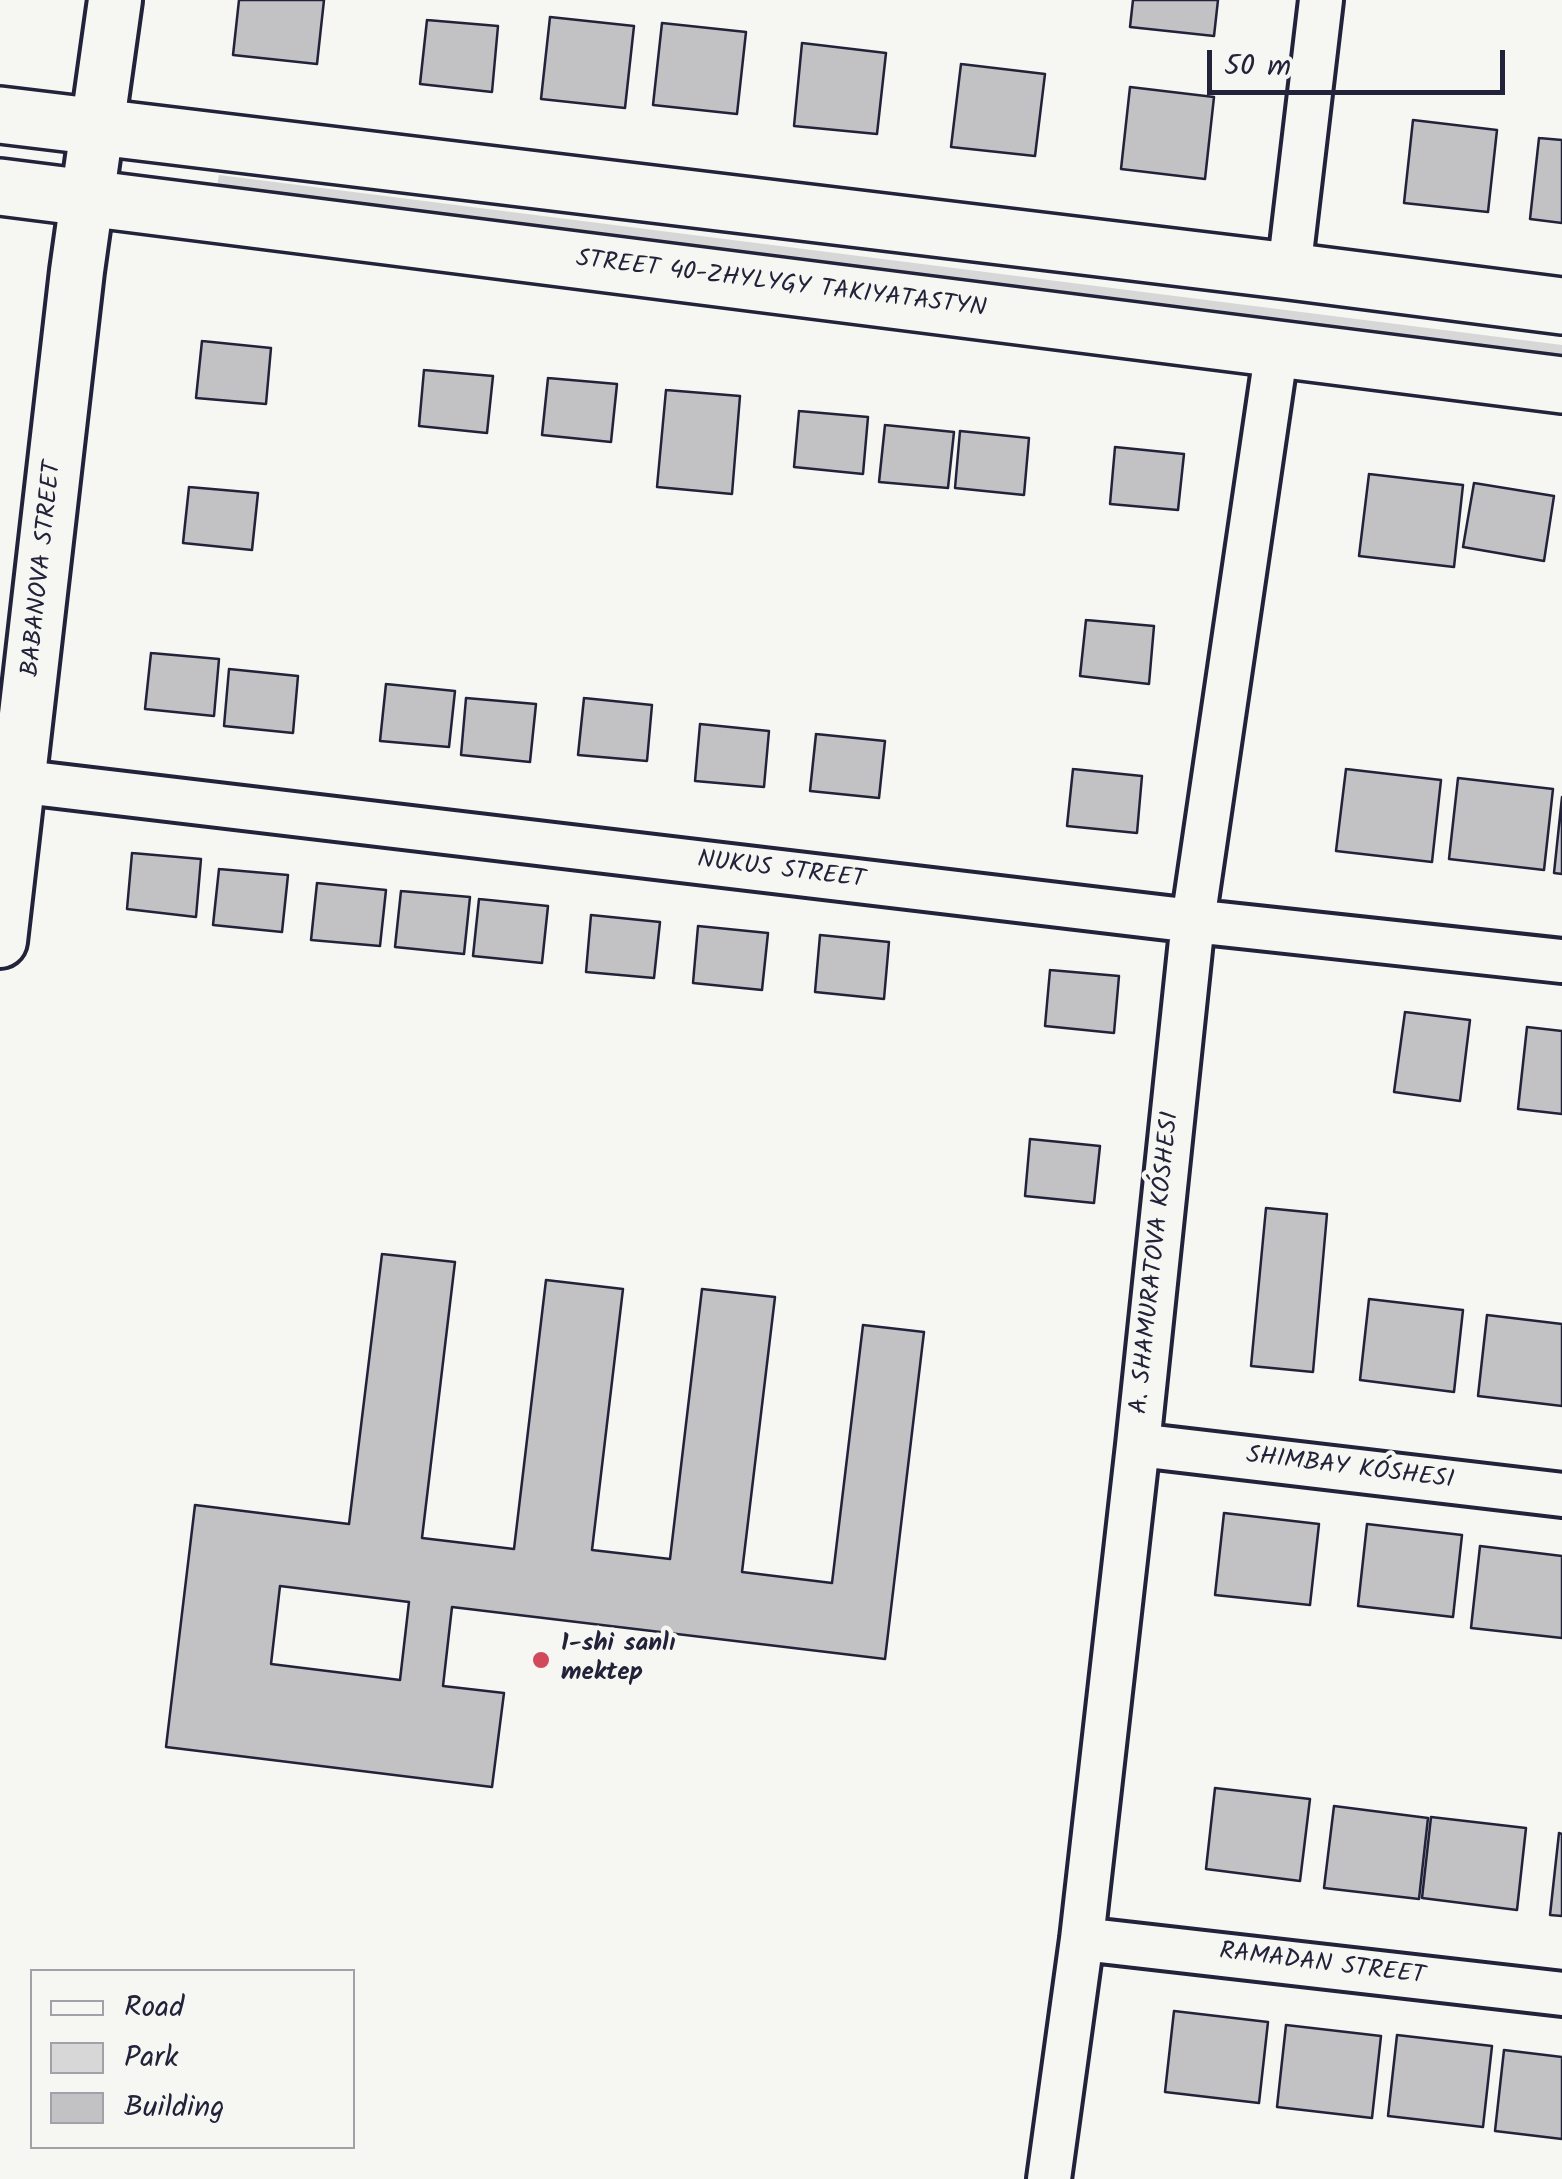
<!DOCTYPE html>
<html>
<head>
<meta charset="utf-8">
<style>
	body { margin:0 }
	#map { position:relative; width:1562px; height:2179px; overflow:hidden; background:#f6f6f2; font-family:Kalam,sans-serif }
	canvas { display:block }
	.legend { position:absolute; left:30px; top:1969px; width:325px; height:180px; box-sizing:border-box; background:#f6f6f2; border:2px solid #a1a1a9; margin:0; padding:12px 18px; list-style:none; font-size:30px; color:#22223b }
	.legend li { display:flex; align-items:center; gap:20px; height:50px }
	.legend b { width:50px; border:2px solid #a1a1a9 }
	.scale { position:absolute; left:1207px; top:50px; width:298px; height:45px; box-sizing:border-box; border:5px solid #22223b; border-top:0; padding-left:12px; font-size:30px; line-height:35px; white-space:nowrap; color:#22223b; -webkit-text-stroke:8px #f6f6f2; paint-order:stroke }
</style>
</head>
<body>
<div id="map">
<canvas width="1562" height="2179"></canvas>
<ul class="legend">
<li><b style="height:12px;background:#f6f6f2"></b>Road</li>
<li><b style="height:28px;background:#d7d7d7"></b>Park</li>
<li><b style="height:28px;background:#c2c2c4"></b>Building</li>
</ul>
<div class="scale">50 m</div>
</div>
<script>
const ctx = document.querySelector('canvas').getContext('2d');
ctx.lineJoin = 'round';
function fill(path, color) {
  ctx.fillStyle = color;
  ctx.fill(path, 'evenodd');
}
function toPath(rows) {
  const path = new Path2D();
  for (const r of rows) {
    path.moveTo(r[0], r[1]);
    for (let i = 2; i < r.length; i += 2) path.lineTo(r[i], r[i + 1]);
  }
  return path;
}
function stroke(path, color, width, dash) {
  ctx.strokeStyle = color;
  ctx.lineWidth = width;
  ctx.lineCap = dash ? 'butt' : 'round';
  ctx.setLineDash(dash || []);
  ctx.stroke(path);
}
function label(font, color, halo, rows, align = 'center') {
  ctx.font = font + ' Kalam,sans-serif';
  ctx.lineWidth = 9;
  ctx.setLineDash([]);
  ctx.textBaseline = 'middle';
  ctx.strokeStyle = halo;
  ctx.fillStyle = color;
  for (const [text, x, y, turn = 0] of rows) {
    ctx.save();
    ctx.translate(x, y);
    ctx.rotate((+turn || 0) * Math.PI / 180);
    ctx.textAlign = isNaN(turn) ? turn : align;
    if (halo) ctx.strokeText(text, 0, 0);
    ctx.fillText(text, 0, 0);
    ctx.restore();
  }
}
fill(toPath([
	[219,175,1562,345,1562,361,216,191]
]), '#d7d7d7');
const building = toPath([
	[239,0,324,0,317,64,233,55,239,0],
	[1133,0,1218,0,1214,36,1130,27,1133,0],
	[550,17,634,26,625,108,541,99,550,17],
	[427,20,498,26,492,92,420,84,427,20],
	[662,23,746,32,737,114,653,105,662,23],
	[802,43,886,53,877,134,794,126,802,43],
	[961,64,1045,74,1035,156,951,147,961,64],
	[1130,87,1214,97,1205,179,1121,169,1130,87],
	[1413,120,1497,130,1488,212,1404,203,1413,120],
	[1539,138,1562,140,1562,223,1530,219,1539,138],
	[202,341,271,348,266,404,196,398,202,341],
	[424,370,493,376,487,433,419,426,424,370],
	[548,378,617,384,611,442,542,435,548,378],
	[666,390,740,396,732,494,657,487,666,390],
	[799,411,868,417,863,474,794,467,799,411],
	[885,425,954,432,948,488,879,482,885,425],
	[960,431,1029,438,1024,495,955,488,960,431],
	[1115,447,1184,454,1178,510,1110,504,1115,447],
	[1369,474,1463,485,1454,567,1359,556,1369,474],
	[1474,483,1554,496,1544,561,1463,547,1474,483],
	[189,487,258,493,252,550,183,543,189,487],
	[1086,620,1154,626,1149,684,1080,676,1086,620],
	[151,653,219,659,214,716,145,709,151,653],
	[229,669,298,676,293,733,224,726,229,669],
	[386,684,455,691,449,747,380,741,386,684],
	[466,698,536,704,530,762,461,755,466,698],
	[584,698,652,705,647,761,578,755,584,698],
	[700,724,769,731,764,787,695,781,700,724],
	[816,734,885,741,879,798,810,791,816,734],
	[1073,769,1142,776,1137,833,1067,826,1073,769],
	[1346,769,1441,780,1432,862,1336,851,1346,769],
	[1458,778,1553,789,1544,870,1449,859,1458,778],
	[1562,797,1562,874,1554,873,1562,797],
	[132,853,201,859,196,917,127,909,132,853],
	[219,869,288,875,282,932,213,925,219,869],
	[317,883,386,890,380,946,311,940,317,883],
	[401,891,470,897,464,954,395,947,401,891],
	[479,899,548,906,542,963,473,956,479,899],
	[591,915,660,922,654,978,586,972,591,915],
	[698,926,768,933,762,990,693,983,698,926],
	[820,935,889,942,884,999,815,992,820,935],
	[1050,970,1119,976,1114,1033,1045,1026,1050,970],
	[1405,1012,1470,1020,1460,1101,1394,1092,1405,1012],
	[1527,1027,1562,1031,1562,1114,1518,1109,1527,1027],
	[1030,1139,1100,1146,1094,1203,1025,1196,1030,1139],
	[1266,1208,1327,1214,1313,1372,1251,1366,1266,1208],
	[382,1254,455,1262,422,1538,514,1549,546,1280,623,1289,592,1550,670,1559,702,1289,775,1297,742,1572,832,1583,863,1325,924,1332,885,1659,452,1607,443,1686,504,1693,492,1787,166,1747,195,1505,349,1524,382,1254],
	[280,1586,409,1602,400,1680,271,1664,280,1586],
	[1369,1299,1463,1310,1454,1392,1360,1380,1369,1299],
	[1487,1315,1562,1324,1562,1406,1478,1396,1487,1315],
	[1224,1513,1319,1524,1310,1605,1215,1595,1224,1513],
	[1367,1524,1462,1535,1453,1617,1358,1606,1367,1524],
	[1480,1546,1562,1556,1562,1638,1471,1628,1480,1546],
	[1215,1788,1310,1799,1300,1881,1206,1869,1215,1788],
	[1334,1806,1428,1818,1419,1899,1324,1888,1334,1806],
	[1431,1817,1526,1828,1517,1910,1422,1898,1431,1817],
	[1559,1833,1562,1834,1562,1916,1550,1915,1559,1833],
	[1174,2011,1268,2022,1259,2103,1165,2092,1174,2011],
	[1286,2025,1381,2036,1372,2118,1277,2107,1286,2025],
	[1397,2035,1492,2046,1483,2127,1388,2116,1397,2035],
	[1504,2050,1562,2057,1562,2139,1495,2131,1504,2050]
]);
fill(building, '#c2c2c4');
stroke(building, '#22223b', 2.5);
const minor = toPath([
	[1289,271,1321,0],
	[0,779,1193,921,1562,961],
	[1138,1445,1562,1495],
	[1082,1939,1562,1994],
	[1049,2179,1082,1939,1138,1445,1193,921,1277,348]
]);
const tertiary = toPath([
	[0,941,77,271,115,0]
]);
const primary = toPath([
	[0,115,1289,271,1562,306],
	[0,187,1562,385]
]);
stroke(minor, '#22223b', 50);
stroke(tertiary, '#22223b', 60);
stroke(primary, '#22223b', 62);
stroke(minor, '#f6f6f2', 42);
stroke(tertiary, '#f6f6f2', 52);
stroke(primary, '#f6f6f2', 55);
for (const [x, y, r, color] of [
	[541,1660,10,"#d1495b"]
]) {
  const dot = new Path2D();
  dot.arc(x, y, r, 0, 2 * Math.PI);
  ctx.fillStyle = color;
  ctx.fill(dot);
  stroke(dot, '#f6f6f2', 4);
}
label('25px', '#22223b', '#f6f6f2', [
	["STREET 40-ZHYLYGY TAKIYATASTYN",781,286,7],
	["BABANOVA STREET",44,569,-84],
	["NUKUS STREET",781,872,7],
	["A. SHAMURATOVA KÓSHESI",1157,1263,-84],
	["SHIMBAY KÓSHESI",1350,1470,7],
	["RAMADAN STREET",1322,1966,7]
]);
label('bold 25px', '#22223b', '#f6f6f2', [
	["1-shi sanlı",561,1646],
	["mektep",561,1675]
], 'left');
</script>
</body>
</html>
